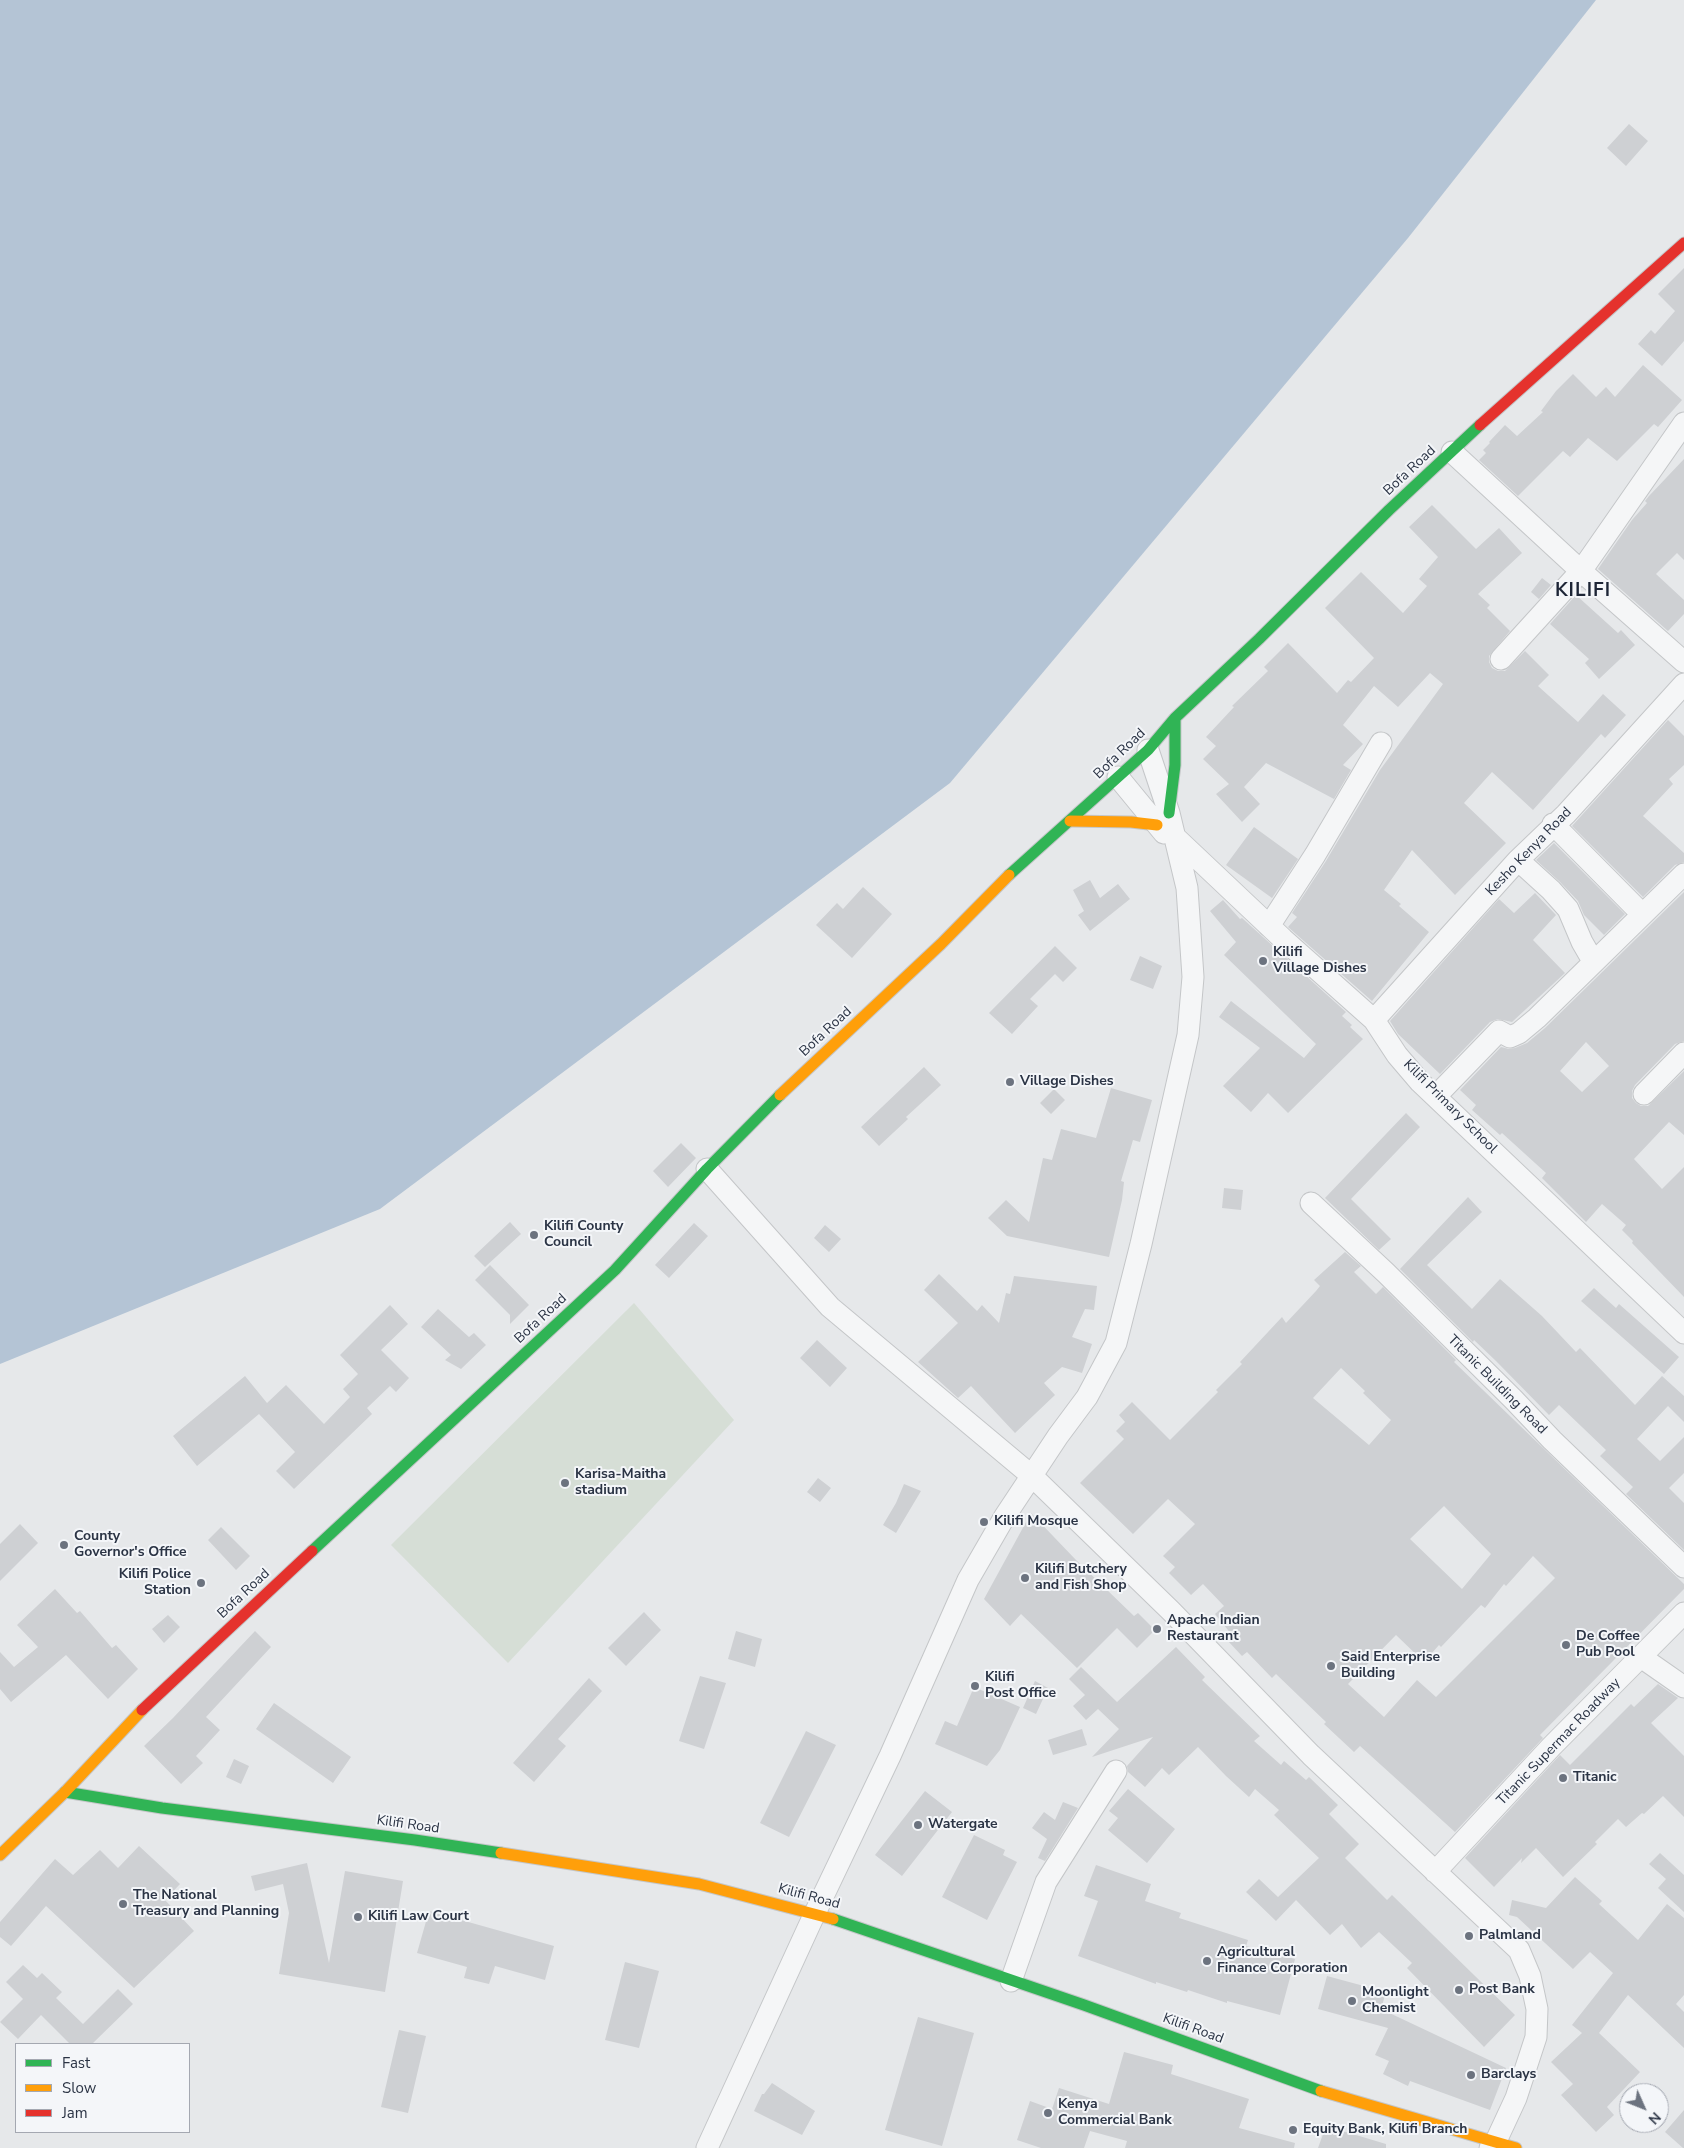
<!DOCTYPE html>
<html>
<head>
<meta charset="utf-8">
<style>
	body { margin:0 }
	#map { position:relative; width:1684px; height:2148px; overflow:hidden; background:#e6e8ea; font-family:"Nunito Sans",sans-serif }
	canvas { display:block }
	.legend { position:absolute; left:15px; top:2043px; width:175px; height:90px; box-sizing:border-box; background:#f4f6f9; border:1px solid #a4a8b1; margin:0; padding:6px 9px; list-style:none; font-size:15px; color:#2b3445 }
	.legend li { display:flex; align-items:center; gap:10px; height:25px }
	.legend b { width:25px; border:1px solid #a4a8b1 }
	.north { position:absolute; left:1619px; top:2083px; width:50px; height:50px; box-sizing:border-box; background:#f4f6f9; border:1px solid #a4a8b1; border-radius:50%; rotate:134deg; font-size:14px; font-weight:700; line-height:20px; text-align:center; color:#2b3445 }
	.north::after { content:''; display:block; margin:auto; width:18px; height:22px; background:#6c737f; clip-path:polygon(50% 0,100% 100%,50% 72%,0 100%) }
</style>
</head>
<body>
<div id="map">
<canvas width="1684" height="2148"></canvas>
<ul class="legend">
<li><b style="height:6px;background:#30b455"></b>Fast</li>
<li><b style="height:6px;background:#ff9f0a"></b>Slow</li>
<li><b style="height:6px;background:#e5322d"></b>Jam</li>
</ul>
<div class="north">N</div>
</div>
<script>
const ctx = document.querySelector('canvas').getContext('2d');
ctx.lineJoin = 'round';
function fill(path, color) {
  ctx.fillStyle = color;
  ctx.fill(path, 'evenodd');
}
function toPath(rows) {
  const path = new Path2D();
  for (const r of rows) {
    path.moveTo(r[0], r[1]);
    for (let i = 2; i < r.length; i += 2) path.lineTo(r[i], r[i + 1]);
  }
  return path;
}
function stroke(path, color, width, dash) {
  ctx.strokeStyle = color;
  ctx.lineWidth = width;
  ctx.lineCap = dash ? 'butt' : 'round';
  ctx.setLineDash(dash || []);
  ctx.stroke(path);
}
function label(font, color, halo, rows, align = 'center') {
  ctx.font = font + ' "Nunito Sans",sans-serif';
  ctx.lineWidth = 4;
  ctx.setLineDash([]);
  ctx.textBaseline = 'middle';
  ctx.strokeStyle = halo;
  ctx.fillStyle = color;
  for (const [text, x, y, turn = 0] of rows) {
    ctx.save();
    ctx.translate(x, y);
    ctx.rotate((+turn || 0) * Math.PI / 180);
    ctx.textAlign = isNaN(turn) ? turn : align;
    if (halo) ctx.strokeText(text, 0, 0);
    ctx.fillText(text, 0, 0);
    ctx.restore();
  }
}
fill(toPath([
	[634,1303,734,1420,508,1663,391,1545]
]), '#d6ded6');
fill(toPath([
	[0,0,1596,0,1408,238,950,783,380,1209,0,1364]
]), '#b4c4d5');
fill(toPath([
	[1629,124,1648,141,1626,166,1607,148],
	[1684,268,1684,341,1662,366,1638,344,1651,330,1655,334,1675,311,1658,294],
	[1643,365,1682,400,1658,427,1654,424,1617,461,1588,438,1570,457,1563,451,1518,496,1479,460,1486,453,1483,450,1490,443,1489,442,1505,425,1517,436,1543,412,1541,411,1556,391,1573,374,1596,397,1606,387,1615,397],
	[1684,459,1684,560,1677,553,1656,574,1684,600,1684,614,1668,631,1598,569,1632,520,1647,503,1645,501,1649,496],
	[1432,505,1476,549,1499,528,1522,553,1478,594,1490,605,1487,608,1510,631,1489,656,1489,662,1492,668,1498,671,1505,671,1525,651,1549,675,1538,686,1578,722,1603,694,1626,715,1605,738,1601,734,1533,810,1492,772,1464,803,1506,843,1455,895,1412,850,1384,890,1401,904,1399,906,1429,932,1372,1001,1288,927,1297,917,1292,913,1326,861,1380,770,1443,684,1430,673,1398,707,1374,686,1343,725,1363,744,1343,765,1351,770,1334,799,1266,763,1244,787,1260,804,1242,822,1216,794,1229,784,1203,759,1216,746,1206,737,1234,707,1232,706,1268,671,1264,667,1288,643,1337,693,1348,680,1351,682,1374,658,1325,608,1361,572,1403,613,1427,586,1419,579,1438,557,1409,527],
	[1542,578,1551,585,1539,599,1531,592],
	[1576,595,1618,633,1621,630,1635,645,1599,679,1585,663,1589,659,1550,624],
	[1668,720,1684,736,1684,765,1669,779,1673,784,1643,816,1684,853,1684,862,1675,865,1643,897,1572,826],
	[1254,827,1298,859,1272,898,1226,865],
	[1554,843,1625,914,1604,935,1584,915,1578,901,1560,882,1536,860],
	[1090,880,1100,898,1118,884,1130,899,1090,931,1078,915,1084,911,1073,890],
	[863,887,892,914,852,958,816,925,837,903,843,909],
	[1684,892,1684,1041,1675,1044,1635,1085,1632,1091,1632,1098,1636,1103,1641,1106,1648,1106,1684,1071,1684,1135,1669,1122,1634,1159,1662,1189,1684,1167,1684,1297,1632,1243,1633,1241,1622,1230,1626,1225,1602,1204,1586,1222,1542,1178,1546,1173,1502,1133,1500,1135,1472,1110,1476,1105,1460,1090,1501,1047,1509,1049,1515,1048,1527,1043,1545,1028],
	[1586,1042,1609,1066,1582,1092,1560,1071],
	[1535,893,1556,915,1533,940,1565,973,1512,1022,1498,1019,1490,1022,1440,1074,1398,1034,1390,1021,1499,899,1514,913],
	[1223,900,1240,919,1242,918,1346,1012,1342,1016,1352,1025,1350,1027,1363,1039,1288,1113,1268,1093,1251,1112,1223,1086,1260,1048,1219,1017,1231,1001,1304,1058,1316,1044,1224,955,1236,942,1210,911],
	[1055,946,1077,968,1063,982,1055,974,1030,999,1038,1006,1012,1034,989,1013],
	[1140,956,1162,966,1153,989,1130,980],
	[924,1067,941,1085,906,1117,908,1119,879,1146,861,1127],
	[1111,1088,1152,1100,1140,1142,1133,1140,1121,1181,1124,1182,1122,1200,1109,1257,1007,1236,988,1218,1006,1200,1029,1222,1043,1158,1052,1160,1061,1129,1096,1138],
	[1054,1089,1065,1100,1051,1114,1040,1103],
	[1406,1113,1420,1127,1351,1199,1391,1239,1379,1250,1325,1198],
	[681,1143,696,1158,668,1187,653,1171],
	[1224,1188,1243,1190,1241,1210,1222,1208],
	[1468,1197,1482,1212,1427,1265,1472,1309,1500,1279,1542,1316,1576,1352,1580,1348,1635,1405,1662,1376,1684,1396,1684,1422,1668,1406,1637,1439,1660,1461,1684,1437,1684,1473,1669,1488,1684,1503,1684,1550,1626,1494,1633,1487,1600,1456,1606,1450,1559,1405,1549,1415,1496,1361,1474,1340,1473,1342,1400,1269],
	[510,1222,521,1234,485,1267,474,1256],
	[694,1223,708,1236,669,1278,655,1265],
	[825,1225,841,1239,829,1252,814,1238],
	[1345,1252,1361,1266,1354,1272,1376,1294,1383,1287,1456,1360,1454,1362,1684,1584,1684,1589,1540,1735,1543,1738,1455,1832,1360,1746,1354,1752,1324,1724,1326,1722,1276,1674,1272,1678,1247,1652,1242,1656,1227,1640,1232,1635,1215,1614,1224,1606,1203,1584,1191,1595,1169,1573,1175,1567,1163,1556,1195,1524,1168,1499,1133,1534,1080,1483,1124,1439,1116,1431,1125,1422,1119,1415,1132,1402,1170,1440,1218,1392,1216,1390,1242,1364,1240,1362,1282,1317,1286,1323,1316,1291,1320,1286,1314,1280],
	[1341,1368,1365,1391,1363,1393,1391,1420,1369,1445,1313,1398],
	[1444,1506,1491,1554,1462,1589,1410,1539],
	[1533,1556,1555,1578,1436,1697,1417,1680,1384,1717,1348,1684,1396,1635,1424,1662,1439,1645,1441,1647,1481,1605,1485,1608,1504,1584,1506,1586],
	[490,1265,529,1305,510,1324,510,1315,475,1280],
	[939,1274,977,1311,982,1305,999,1323,1006,1293,1010,1294,1014,1276,1097,1286,1094,1310,1085,1309,1072,1337,1092,1344,1082,1373,1062,1367,1044,1383,1055,1395,1015,1433,971,1386,958,1398,918,1362,958,1323,924,1290],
	[1594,1288,1616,1308,1619,1304,1679,1357,1664,1374,1581,1301],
	[390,1305,408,1324,381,1350,409,1378,396,1392,390,1386,367,1408,372,1414,294,1489,276,1471,295,1452,259,1414,197,1466,173,1436,245,1376,267,1403,286,1385,324,1424,350,1397,343,1389,358,1374,340,1355],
	[438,1309,469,1337,474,1333,486,1345,461,1369,445,1360,451,1355,421,1327],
	[817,1340,847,1368,830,1387,800,1358],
	[818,1478,831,1488,820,1502,807,1492],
	[904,1484,921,1491,896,1533,883,1525,896,1503],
	[1031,1513,1076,1560,1134,1616,1138,1613,1155,1630,1137,1648,1117,1628,1077,1668,1021,1614,1010,1626,984,1599],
	[20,1524,38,1543,0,1581,0,1544],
	[221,1527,250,1556,236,1570,208,1540],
	[55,1589,77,1613,80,1611,112,1648,116,1645,138,1669,108,1699,66,1655,11,1702,0,1689,0,1652,14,1667,38,1647,17,1625],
	[644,1612,661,1630,626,1666,608,1648],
	[168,1615,180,1627,164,1643,152,1629],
	[255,1631,271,1647,206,1717,220,1730,196,1756,203,1763,181,1784,144,1746,173,1718],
	[736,1631,762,1639,755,1667,728,1659],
	[1176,1647,1205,1677,1202,1680,1260,1736,1254,1741,1281,1765,1284,1761,1306,1780,1309,1777,1338,1805,1329,1814,1359,1844,1345,1858,1387,1900,1392,1895,1515,2015,1484,2047,1407,1968,1412,1963,1379,1932,1361,1948,1342,1924,1330,1935,1296,1900,1276,1921,1246,1892,1259,1879,1278,1897,1319,1858,1274,1815,1279,1810,1255,1789,1249,1797,1226,1776,1198,1747,1169,1775,1162,1768,1145,1787,1128,1772,1127,1766,1153,1737,1092,1757,1119,1729,1098,1709,1086,1720,1073,1706,1085,1695,1069,1679,1081,1667,1117,1702],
	[700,1676,726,1683,704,1749,679,1741],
	[589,1678,602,1691,558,1739,566,1746,534,1782,513,1763],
	[1035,1681,1048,1688,1036,1714,1023,1708],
	[1658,1684,1678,1698,1651,1723,1684,1756,1684,1817,1663,1796,1644,1814,1642,1813,1626,1827,1618,1819,1595,1842,1597,1844,1563,1877,1536,1848,1521,1863,1522,1858,1494,1887,1465,1858,1560,1755,1570,1765,1631,1704,1634,1707],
	[974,1687,1020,1707,1000,1750,987,1766,935,1744,945,1721,957,1726],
	[274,1703,351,1757,333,1783,256,1729],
	[1082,1729,1087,1745,1053,1755,1048,1740],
	[806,1731,836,1745,789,1837,760,1823],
	[234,1759,249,1766,241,1784,226,1777],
	[1128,1789,1175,1829,1147,1863,1108,1830,1118,1818,1109,1811],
	[925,1791,952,1812,902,1876,875,1855],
	[1063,1802,1078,1808,1045,1861,1038,1858,1047,1839,1032,1828,1044,1812,1055,1820],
	[974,1835,1005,1850,1003,1855,1017,1862,987,1920,942,1897],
	[139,1846,180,1884,165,1900,194,1931,134,1988,46,1906,11,1946,0,1937,0,1922,55,1859,73,1875,100,1850,118,1868],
	[1660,1853,1684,1875,1684,1912,1658,1888,1666,1879,1649,1864],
	[307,1863,329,1963,345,1871,403,1881,385,1992,279,1974,289,1913,283,1884,255,1891,251,1876],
	[1096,1865,1151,1884,1145,1901,1181,1913,1179,1918,1248,1940,1246,1946,1295,1959,1280,2015,1227,2001,1227,2003,1188,1990,1187,1992,1156,1982,1156,1984,1078,1956,1098,1901,1084,1896],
	[1575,1877,1602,1901,1599,1904,1638,1940,1667,1904,1684,1918,1684,1995,1676,2004,1684,2012,1684,2048,1628,1995,1599,2033,1640,2072,1607,2107,1614,2115,1596,2132,1561,2095,1573,2084,1551,2062,1582,2033,1572,2025,1613,1973,1590,1952,1573,1969,1517,1917,1509,1915,1512,1900,1546,1908],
	[429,1911,554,1946,545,1980,495,1966,489,1984,464,1978,467,1967,417,1953],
	[625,1962,659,1971,639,2048,605,2040],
	[23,1965,37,1978,42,1973,62,1992,56,1998,83,2024,118,1989,133,2004,92,2044,70,2044,41,2015,18,2039,0,2022,23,1999,6,1982],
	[1327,1976,1386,1992,1381,2009,1506,2068,1490,2110,1410,2081,1408,2086,1383,2074,1389,2061,1375,2055,1388,2028,1318,2009],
	[918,2017,974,2033,942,2146,885,2130],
	[399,2030,426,2036,408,2113,381,2107],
	[1124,2052,1173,2065,1171,2074,1249,2099,1239,2128,1295,2143,1294,2148,1125,2148,1127,2141,1090,2131,1084,2148,1041,2148,1017,2140,1030,2101,1052,2109,1059,2088,1109,2104],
	[772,2083,815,2111,802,2135,754,2111,762,2094,764,2094],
	[1684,2110,1684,2148,1683,2148,1665,2132],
	[1326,2126,1386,2144,1386,2148,1318,2148]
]), '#ced0d3');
const street = toPath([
	[1452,452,1581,571,1684,662],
	[1501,659,1581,571,1684,423],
	[1118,777,1164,833],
	[1553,824,1642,914],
	[1176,838,1283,939,1374,1020,1397,1055,1420,1082,1684,1333],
	[1518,860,1551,890,1568,909,1582,942,1593,961],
	[1269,926,1315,855,1381,743],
	[1374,1020,1518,860,1566,814,1684,684],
	[1644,1094,1684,1053],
	[1436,1096,1499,1031,1510,1037,1519,1033,1537,1018,1684,874],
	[707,1169,830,1307,1032,1476,1171,1611,1311,1755,1519,1950,1530,1976,1537,2009,1536,2037,1516,2098,1496,2141,1490,2148],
	[1311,1203,1386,1273,1514,1400,1552,1440,1684,1567],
	[1641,1657,1684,1687],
	[1435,1872,1551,1747,1684,1613],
	[1011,1981,1046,1882,1116,1771],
	[707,2148,815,1913,890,1756,968,1580,1005,1516,1058,1436,1087,1397,1116,1343,1141,1244,1188,1035,1193,977,1187,888,1169,813,1148,750]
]);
const fast = toPath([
	[1169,813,1175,765,1175,718],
	[1009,875,1148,750,1175,718,1259,639,1389,510,1480,425],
	[312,1551,615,1270,707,1169,780,1095],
	[65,1792,162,1808,415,1840,501,1853],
	[833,1919,1084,2005,1321,2091]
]);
const slow = toPath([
	[1070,821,1131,822,1157,825],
	[780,1095,941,944,1009,875],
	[501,1853,699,1884,833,1919],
	[0,1855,65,1792,142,1710],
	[1321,2091,1516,2148]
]);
const jam = toPath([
	[1480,425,1684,243],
	[142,1710,312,1551]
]);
stroke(street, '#c4c6c8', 23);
stroke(fast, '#c4c6c8', 13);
stroke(slow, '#c4c6c8', 13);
stroke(jam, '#c4c6c8', 13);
stroke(street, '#f5f6f7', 21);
stroke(fast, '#30b455', 11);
stroke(slow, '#ff9f0a', 11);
stroke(jam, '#e5322d', 11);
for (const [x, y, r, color] of [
	[1263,961,5,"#6c737f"],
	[1010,1082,5,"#6c737f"],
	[534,1235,5,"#6c737f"],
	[565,1483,5,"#6c737f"],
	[984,1522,5,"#6c737f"],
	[64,1545,5,"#6c737f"],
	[1025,1578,5,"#6c737f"],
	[201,1583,5,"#6c737f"],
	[1157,1629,5,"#6c737f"],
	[1566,1645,5,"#6c737f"],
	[1331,1666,5,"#6c737f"],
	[975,1686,5,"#6c737f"],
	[1563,1778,5,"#6c737f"],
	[918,1825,5,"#6c737f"],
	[123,1904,5,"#6c737f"],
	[358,1917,5,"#6c737f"],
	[1469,1936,5,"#6c737f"],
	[1207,1961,5,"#6c737f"],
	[1459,1990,5,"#6c737f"],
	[1352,2001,5,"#6c737f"],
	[1471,2075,5,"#6c737f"],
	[1048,2113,5,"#6c737f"],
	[1293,2130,5,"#6c737f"]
]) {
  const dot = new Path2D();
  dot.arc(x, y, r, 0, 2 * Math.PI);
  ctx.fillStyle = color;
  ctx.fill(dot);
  stroke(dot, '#f4f6f9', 2);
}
label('14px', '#2b3445', '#f4f6f9', [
	["Bofa Road",1410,471,-43],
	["Bofa Road",1120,754,-44],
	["Kesho Kenya Road",1529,852,-46],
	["Bofa Road",826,1032,-43],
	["Kilifi Primary School",1450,1107,45],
	["Bofa Road",541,1319,-43],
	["Titanic Building Road",1497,1385,45],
	["Bofa Road",244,1594,-43],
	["Titanic Supermac Roadway",1559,1742,-46],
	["Kilifi Road",408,1825,8],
	["Kilifi Road",809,1897,15],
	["Kilifi Road",1193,2029,20]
]);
label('bold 14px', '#2b3445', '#f4f6f9', [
	["Kilifi",1273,953],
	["Village Dishes",1273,969],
	["Village Dishes",1020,1082],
	["Kilifi County",544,1227],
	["Council",544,1243],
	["Karisa-Maitha",575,1475],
	["stadium",575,1491],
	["Kilifi Mosque",994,1522],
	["County",74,1537],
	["Governor's Office",74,1553],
	["Kilifi Butchery",1035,1570],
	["and Fish Shop",1035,1586],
	["Kilifi Police",191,1575,"right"],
	["Station",191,1591,"right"],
	["Apache Indian",1167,1621],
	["Restaurant",1167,1637],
	["De Coffee",1576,1637],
	["Pub Pool",1576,1653],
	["Said Enterprise",1341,1658],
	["Building",1341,1674],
	["Kilifi",985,1678],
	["Post Office",985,1694],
	["Titanic",1573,1778],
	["Watergate",928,1825],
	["The National",133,1896],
	["Treasury and Planning",133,1912],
	["Kilifi Law Court",368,1917],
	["Palmland",1479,1936],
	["Agricultural",1217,1953],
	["Finance Corporation",1217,1969],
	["Post Bank",1469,1990],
	["Moonlight",1362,1993],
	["Chemist",1362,2009],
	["Barclays",1481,2075],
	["Kenya",1058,2105],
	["Commercial Bank",1058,2121],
	["Equity Bank, Kilifi Branch",1303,2130]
], 'left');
ctx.letterSpacing = '1px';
label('bold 19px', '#1d2536', '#f4f6f9', [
	["KILIFI",1583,591]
]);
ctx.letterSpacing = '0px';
</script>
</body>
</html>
